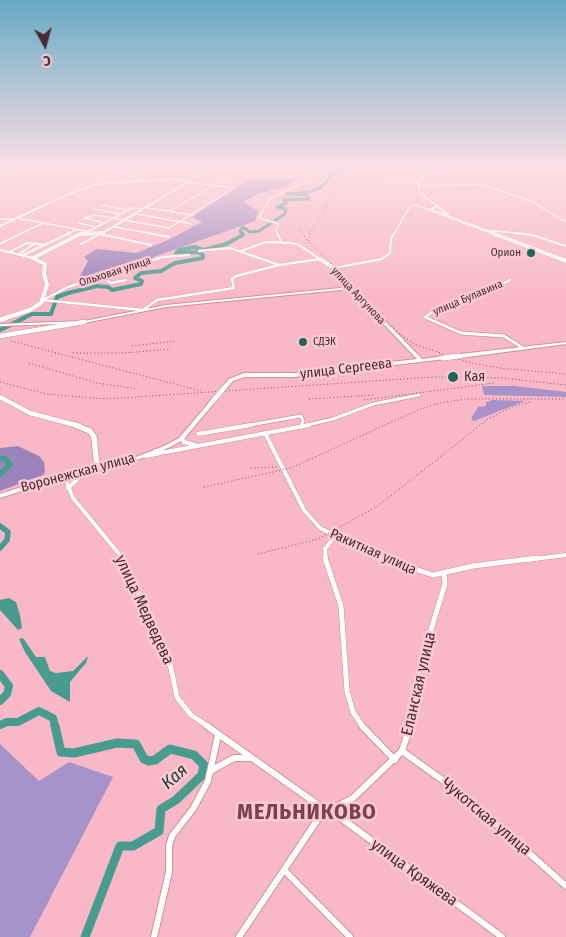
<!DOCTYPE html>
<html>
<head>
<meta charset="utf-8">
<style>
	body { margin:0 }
	#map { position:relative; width:566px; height:937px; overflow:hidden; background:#f9b8c8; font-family:"Fira Sans Condensed",sans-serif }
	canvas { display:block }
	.north { position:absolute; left:20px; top:20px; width:50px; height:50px; -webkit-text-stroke:4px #fec9d5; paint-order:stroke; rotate:173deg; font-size:14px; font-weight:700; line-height:20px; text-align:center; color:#452c33 }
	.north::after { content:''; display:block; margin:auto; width:18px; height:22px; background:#452c33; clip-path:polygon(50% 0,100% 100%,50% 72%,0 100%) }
</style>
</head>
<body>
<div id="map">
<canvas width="566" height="937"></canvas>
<div class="north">С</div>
</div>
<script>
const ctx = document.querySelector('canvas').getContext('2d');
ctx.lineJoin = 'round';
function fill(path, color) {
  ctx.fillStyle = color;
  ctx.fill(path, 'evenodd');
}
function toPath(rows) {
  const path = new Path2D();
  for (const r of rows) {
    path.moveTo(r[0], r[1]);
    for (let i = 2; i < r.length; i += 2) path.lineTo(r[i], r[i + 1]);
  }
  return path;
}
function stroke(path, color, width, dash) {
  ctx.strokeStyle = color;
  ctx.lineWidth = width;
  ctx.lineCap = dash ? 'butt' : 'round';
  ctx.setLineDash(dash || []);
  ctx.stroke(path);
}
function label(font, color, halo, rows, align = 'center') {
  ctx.font = font + ' "Fira Sans Condensed",sans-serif';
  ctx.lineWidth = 5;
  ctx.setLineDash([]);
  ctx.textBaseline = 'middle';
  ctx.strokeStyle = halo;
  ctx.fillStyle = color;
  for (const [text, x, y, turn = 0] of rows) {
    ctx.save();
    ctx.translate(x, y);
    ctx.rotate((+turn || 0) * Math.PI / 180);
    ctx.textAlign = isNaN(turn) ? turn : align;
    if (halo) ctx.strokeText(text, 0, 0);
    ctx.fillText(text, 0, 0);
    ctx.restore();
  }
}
fill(toPath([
	[482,386,514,386,566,392,566,397,484,395],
	[493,400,525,401,474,421,471,419,478,407,486,406,486,402],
	[0,744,39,781,69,762,113,777,30,937,0,937]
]), '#a892ca');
fill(toPath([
	[252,178,297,179,289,185,258,194,243,202,258,211,255,221,120,269,89,277,80,276,88,261,84,257,97,249,136,253,168,240,202,222,192,217],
	[18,446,39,456,44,462,45,472,43,475,0,491,0,448]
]), '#9a84bb');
fill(toPath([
	[9,598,16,602,20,615,22,628,18,630,0,610,0,600],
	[23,638,36,657,45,657,50,671,56,673,73,671,88,656,86,663,70,682,70,702,51,691,25,652,19,639]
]), '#479c8f');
stroke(toPath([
	[242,234,240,231,243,227,250,232,259,231,285,214,286,209,277,207,286,203,284,200,309,199,307,195,287,194,309,192,320,188,340,168,339,166]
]), '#479c8f', 3);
stroke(toPath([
	[21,319,32,314,51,314,57,297,68,293,97,286,108,287,112,290,141,284,142,281,135,278,141,273,161,271,175,263,203,258,203,255,198,252,176,253,179,250,194,247,204,250,226,244,243,235,242,233]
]), '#479c8f', 4);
stroke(toPath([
	[0,330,24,318]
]), '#479c8f', 4.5);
stroke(toPath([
	[0,458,6,459,10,465,0,474],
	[0,526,8,532,7,540,0,548]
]), '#479c8f', 5.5);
stroke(toPath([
	[0,674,9,686,7,694,0,701],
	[0,725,7,722,18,722,39,711,53,718,55,727]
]), '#479c8f', 8);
stroke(toPath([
	[55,726,61,752,74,753,117,743,136,744,144,759,149,761,155,760,170,749,194,755,204,765,202,775,176,800,161,809,159,831,133,846,120,846,85,937]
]), '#479c8f', 9);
const streetFar5 = toPath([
	[209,179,235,182],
	[375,179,418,183],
	[188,182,234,188],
	[188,182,200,172,200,166],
	[418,184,422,176,443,166],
	[418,186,481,184,531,201,566,222],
	[418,186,420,193,437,206],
	[71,193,99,170],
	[101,205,128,210],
	[148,208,192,215],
	[94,209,121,214],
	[170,211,222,180],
	[137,214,192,224],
	[17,218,91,232],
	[0,219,15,219],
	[78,223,97,227],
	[105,223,84,218,95,215,169,228,234,188],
	[115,227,154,234],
	[485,230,525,234],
	[89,231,132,208,144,209],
	[20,234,43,223],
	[67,234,76,230],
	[278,234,276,231,278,224,259,218,270,198,304,183,308,175,305,171,306,166],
	[394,234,410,206,415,205,431,210]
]);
const streetFar4 = toPath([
	[148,233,169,237],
	[277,233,282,243],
	[514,233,532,235,566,246],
	[100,234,151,245],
	[0,244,22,233],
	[81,244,98,235],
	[0,250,33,258],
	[199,251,230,248,279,265],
	[241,251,266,242,291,243,299,245,320,259],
	[9,252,27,243,45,245],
	[19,254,36,243],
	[23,255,70,233],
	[334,268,382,259,390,253,391,239,394,233],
	[101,277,111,283,126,280],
	[42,300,143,310,157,300,234,288,232,279,236,276,279,265,320,259],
	[43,300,68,287,163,257,189,255],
	[430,319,425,317,436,310,491,290,510,280]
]);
const streetFar3 = toPath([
	[427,318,461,333,504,336,523,348],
	[244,426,301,416,303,421,301,426],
	[303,426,333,419,373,404,419,395]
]);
const streetFar2 = toPath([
	[301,427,302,425],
	[265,433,304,510,320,528,385,560],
	[198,434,251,425],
	[182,438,184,442,195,445],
	[156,451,166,452,309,425],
	[146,456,161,453],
	[63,473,73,498,124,560],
	[68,488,86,471],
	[326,560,325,549,335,536],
	[526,560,566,555]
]);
const streetFar1 = toPath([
	[124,558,152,626,169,659,177,697,191,715,209,727],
	[325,558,341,606,347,691,353,712,363,727],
	[382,558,433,575,473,566,537,558],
	[409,727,419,669,445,584,444,574]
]);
const street = toPath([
	[207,726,317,804,326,807,502,937],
	[362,726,395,760],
	[402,751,466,797,566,886],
	[212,770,234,758,252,758],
	[326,807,336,807,353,798,402,751,410,726],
	[284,870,350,937],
	[154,937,169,872,169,846,172,836,193,809,208,781,218,735],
	[239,937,326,807]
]);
const secondaryFar3 = toPath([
	[115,166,142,174,142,180],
	[0,176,17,166],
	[431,210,495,234],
	[431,210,437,206,448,215],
	[0,226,71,193,97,184,172,179,188,182,101,234,79,234]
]);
const secondaryFar2 = toPath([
	[492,233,566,261],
	[33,258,80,234,103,233],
	[320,259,334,268,351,288],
	[2,319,30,310,41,303,47,285,44,274,45,264,33,258]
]);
const secondaryFar1 = toPath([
	[0,320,6,318],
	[0,336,84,322],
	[0,397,30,413,79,426]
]);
const secondary = toPath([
	[75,425,90,431,94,437,97,467]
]);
const primary = toPath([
	[351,287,353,287,422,359,443,356,445,357,445,359,294,377,245,377,233,381,226,389,222,389,221,388,229,379,244,373,294,373,417,359,350,289,166,307,84,323,0,326,0,324,84,321,166,305,351,287],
	[566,342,566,344,460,358,457,356,460,354,566,342],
	[213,399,216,401,215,402,183,440,168,448,140,459,56,480,0,498,0,494,52,477,136,457,164,446,179,438,211,400,213,399]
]);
stroke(streetFar5, '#ce90a0', 2.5);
stroke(streetFar4, '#ce90a0', 3);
stroke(streetFar3, '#ce90a0', 4.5);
stroke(streetFar2, '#ce90a0', 5);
stroke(streetFar1, '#ce90a0', 6);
stroke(street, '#ce90a0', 8);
stroke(secondaryFar3, '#ce90a0', 4);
stroke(secondaryFar2, '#ce90a0', 4.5);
stroke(secondaryFar1, '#ce90a0', 5.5);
stroke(secondary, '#ce90a0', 7);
stroke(primary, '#ce90a0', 2);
stroke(streetFar5, '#fff', 2);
stroke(streetFar4, '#fff', 2.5);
stroke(streetFar3, '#fff', 3);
stroke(streetFar2, '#fff', 4);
stroke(streetFar1, '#fff', 5);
stroke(street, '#fff', 6);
stroke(secondaryFar3, '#fff', 3);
stroke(secondaryFar2, '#fff', 4);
stroke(secondaryFar1, '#fff', 4.5);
stroke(secondary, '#fff', 5.5);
fill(primary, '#fff');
stroke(toPath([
	[346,166,336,180,323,215,310,232,309,241,388,325,414,344,467,362,499,368,566,374],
	[299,227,309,244],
	[11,341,201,391],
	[132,346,176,341],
	[73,353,124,353,171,349],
	[29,363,97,383,138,389],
	[0,382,46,394,106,399,434,377,503,378,566,385],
	[309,399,374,395],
	[364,400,494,383],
	[251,468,278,467],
	[204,487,291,468,418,410,440,403,466,399,566,399],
	[258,554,318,539,378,506,488,419,514,406,531,402]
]), '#78535d', 1, [1, 2.5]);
const streetBridge = toPath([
	[273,222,279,224]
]);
const primaryBridge = toPath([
	[443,358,460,356],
	[213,401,224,388]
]);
stroke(streetBridge, '#ce90a0', 2.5, []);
stroke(primaryBridge, '#ce90a0', 6, []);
stroke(streetBridge, '#fff', 2);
stroke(primaryBridge, '#fff', 5);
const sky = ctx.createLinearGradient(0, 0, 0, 297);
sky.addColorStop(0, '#67aac4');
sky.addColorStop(0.56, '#fcdfe6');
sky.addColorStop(1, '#fcdfe600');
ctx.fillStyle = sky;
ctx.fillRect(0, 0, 566, 297);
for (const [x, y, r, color] of [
	[531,253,5,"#1d665c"],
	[303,342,5,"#1d665c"],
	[453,377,6,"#1d665c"]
]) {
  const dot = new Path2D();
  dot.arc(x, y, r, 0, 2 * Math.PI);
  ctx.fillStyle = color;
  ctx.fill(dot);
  stroke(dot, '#fec9d5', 2);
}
label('11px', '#452c33', '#fec9d5', [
	["Орион",521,253],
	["СДЭК",313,342,"left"]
], 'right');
label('11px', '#452c33', '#fec9d5', [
	["Ольховая улица",115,272,-18],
	["улица Аргунова",358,296,47],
	["улица Булавина",468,298,-23]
]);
label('14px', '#452c33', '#fec9d5', [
	["улица Сергеева",346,369,-7],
	["Воронежская улица",78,473,-15],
	["Ракитная улица",373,552,24]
]);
label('14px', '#452c33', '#fec9d5', [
	["Кая",464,377]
], 'left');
label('16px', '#452c33', '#fec9d5', [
	["улица Медведева",144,610,65],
	["Еланская улица",419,684,-77],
	["Чукотская улица",486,817,40],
	["улица Кряжева",414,873,36]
]);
label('italic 18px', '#153d37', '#fec9d5', [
	["Кая",175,777,-41]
]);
ctx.letterSpacing = '1px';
label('bold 22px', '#794252', '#fec9d5', [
	["МЕЛЬНИКОВО",307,813]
]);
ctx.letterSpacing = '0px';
</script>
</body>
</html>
